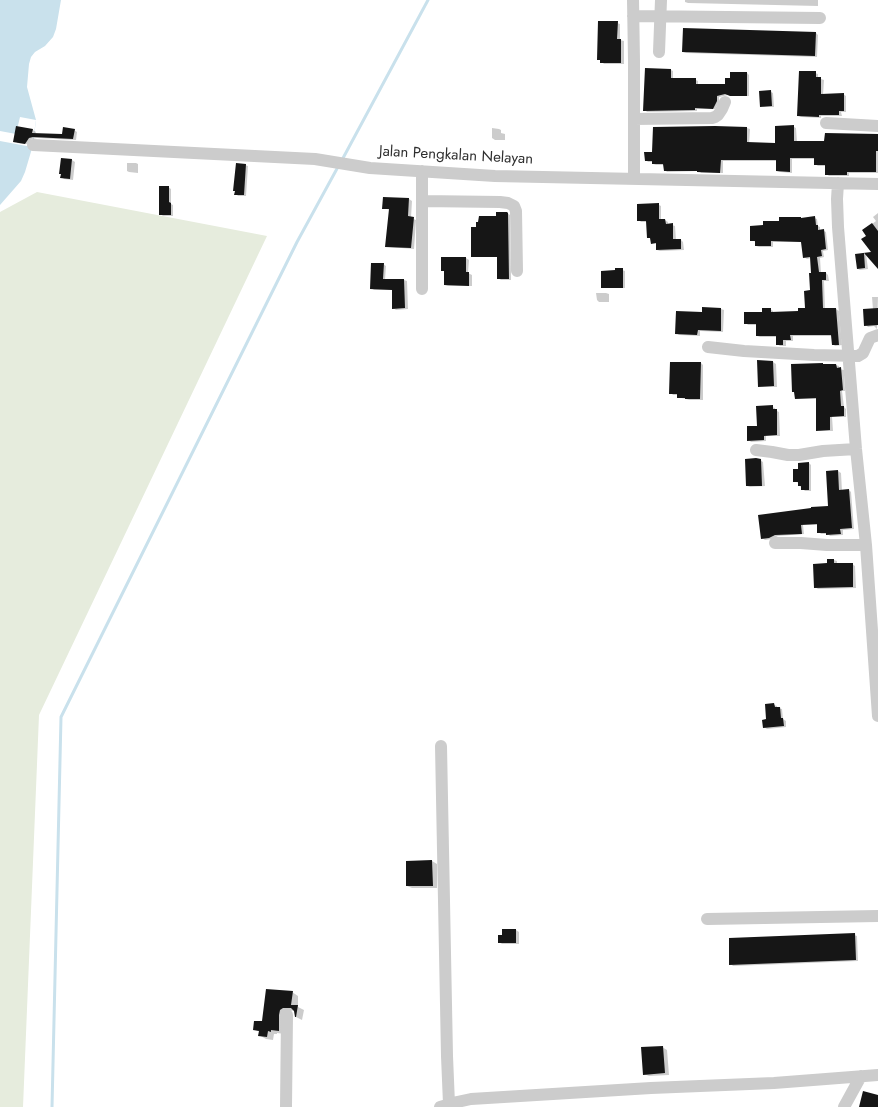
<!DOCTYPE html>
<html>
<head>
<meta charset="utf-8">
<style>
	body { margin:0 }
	canvas { display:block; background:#fff }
</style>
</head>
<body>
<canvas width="878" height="1107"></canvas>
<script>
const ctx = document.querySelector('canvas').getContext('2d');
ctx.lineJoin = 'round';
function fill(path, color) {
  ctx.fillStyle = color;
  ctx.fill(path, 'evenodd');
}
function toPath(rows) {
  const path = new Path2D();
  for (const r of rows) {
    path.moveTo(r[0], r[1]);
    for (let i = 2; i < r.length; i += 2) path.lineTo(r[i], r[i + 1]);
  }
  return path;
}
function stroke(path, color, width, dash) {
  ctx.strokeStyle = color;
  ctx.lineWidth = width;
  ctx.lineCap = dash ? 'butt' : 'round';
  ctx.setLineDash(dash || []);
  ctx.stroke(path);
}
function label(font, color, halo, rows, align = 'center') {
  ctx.font = font + ' Jost,sans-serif';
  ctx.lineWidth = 5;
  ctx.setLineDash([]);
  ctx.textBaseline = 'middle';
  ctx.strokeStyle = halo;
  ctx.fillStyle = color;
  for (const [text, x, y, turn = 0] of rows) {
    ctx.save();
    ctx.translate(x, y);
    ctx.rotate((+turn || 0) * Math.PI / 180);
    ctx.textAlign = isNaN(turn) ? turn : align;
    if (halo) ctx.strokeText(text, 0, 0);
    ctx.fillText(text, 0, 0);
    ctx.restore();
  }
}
fill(toPath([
	[37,192,267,236,39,715,23,1107,0,1107,0,212]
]), '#e6ecdd');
fill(toPath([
	[0,0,61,0,56,29,53,37,45,46,35,52,31,57,29,64,27,87,36,120,33,145,25,172,21,181,0,205]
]), '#c9e1ec');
fill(toPath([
	[20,117,36,120,32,147,0,141,0,131,16,134]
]), '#fff');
fill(toPath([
	[685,0,818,0,818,6,688,3,685,2],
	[617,23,620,24,620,40,624,41,624,64,604,64,599,59],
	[816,33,818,35,817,57,686,53,683,52],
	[671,70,673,71,673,79,696,80,698,81,698,85,726,85,731,79,747,73,749,75,749,96,734,96,728,95,719,97,719,103,715,109,697,109,697,111,647,112,645,110],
	[815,73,818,74,818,78,824,80,823,95,843,94,846,96,846,112,841,112,842,116,821,116,821,118,801,117,799,116],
	[771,92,773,93,774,107,764,107,761,106],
	[794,127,796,128,797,142,826,142,878,135,878,173,849,173,849,176,829,176,826,174,826,166,818,166,815,164,815,159,792,159,792,173,780,172,777,171,777,161,723,161,723,173,701,173,699,171,667,172,665,170,665,165,656,165,653,164,653,162,648,162,646,160,653,153,747,128,750,129,749,144,776,144],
	[17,128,33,130,36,132,35,135,63,135,74,130,77,132,76,140,37,138,32,139,28,144,17,143],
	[492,128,499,129,501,130,501,133,505,134,505,140,495,140,492,138],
	[62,159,72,160,75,162,73,180,64,179,62,177],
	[127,163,136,163,138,164,138,173,129,172,127,171],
	[245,165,248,166,246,196,238,196,236,194],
	[168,187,171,189,171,204,173,205,173,216,163,216,160,214],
	[384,198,409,199,412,201,411,218,416,220,414,249,389,247,386,246,390,210,384,208],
	[659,205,661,206,661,220,665,220,668,222,668,225,672,225,675,226,676,240,681,240,683,242,684,250,660,251,657,250,657,244,652,243,652,239,648,237,648,222,641,222,639,220],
	[507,213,510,215,511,280,501,280,498,278,498,257,475,257,472,256,478,228],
	[878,213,878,267,868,236,863,231,876,221,873,217],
	[801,218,814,218,817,219,818,226,820,227,820,231,824,231,826,232,828,250,823,251,824,257,820,258,821,274,826,273,828,275,829,281,824,281,825,309,836,309,839,311,842,345,835,346,833,344,833,336,793,336,793,341,786,341,786,346,780,346,777,344,777,337,760,337,757,336,757,325,748,325,746,323,770,309,773,311,773,313,800,312,807,309,812,291,811,258,807,259,804,257,803,242,773,242,773,247,759,247,756,246,756,242,751,240,765,226],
	[866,254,868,269,860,270,858,269,856,255],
	[466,258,469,260,468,273,472,275,472,286,448,286,445,285,445,271,442,270],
	[383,264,386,266,385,280,404,280,407,281,408,309,396,310,393,308,393,290,374,290,371,288],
	[622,270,625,271,625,288,604,288,602,287],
	[596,293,606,293,609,294,609,302,599,302,597,300],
	[872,297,878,297,877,329,874,326,868,327,866,325,873,310],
	[721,309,724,310,723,332,700,331,700,336,679,335,676,333,704,313],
	[773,362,776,364,777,387,762,387,759,386],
	[701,363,703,365,703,400,689,400,686,399,681,398,678,397,678,395,673,395,671,393],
	[836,365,839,366,839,369,844,370,845,391,842,391,844,407,846,409,846,417,832,417,833,431,820,431,818,430,817,399,798,399,796,398],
	[772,407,775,408,775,410,779,412,780,436,766,436,766,441,751,442,749,440],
	[760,460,763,462,765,486,750,487,747,486],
	[809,463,811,465,811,491,805,491,799,485,799,483,794,481,799,470],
	[838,471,841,473,842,491,849,490,851,492,854,529,843,530,843,535,830,536,828,534,821,534,819,532,818,525,803,525,804,534,778,536,772,539,765,540,762,538,829,507],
	[834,560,837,561,837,564,852,564,855,566,856,588,818,589,815,587,828,565],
	[774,705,777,706,777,708,782,709,783,719,786,721,786,727,767,729,764,727],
	[432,861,437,864,437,888,412,888,407,886,407,862],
	[516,930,519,932,519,944,502,944,499,942,503,936],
	[854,935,857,936,858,961,733,966,731,964],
	[292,992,298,996,298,1007,304,1010,302,1020,296,1017,295,1010,290,1011,285,1034,277,1033,277,1034,274,1034,273,1040,266,1039,259,1035,260,1032,254,1029,263,1023],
	[662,1047,667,1050,669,1075,649,1076,644,1074]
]), '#0003');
stroke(toPath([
	[342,160,428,0],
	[52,1107,61,717,297,242,339,165]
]), '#c9e1ec', 3);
fill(toPath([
	[598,21,618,21,617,39,621,39,621,63,600,63,600,60,597,60],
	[683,28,816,32,815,56,682,52],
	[645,68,671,69,671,78,696,78,696,84,725,84,725,78,730,78,730,72,747,72,747,96,730,96,725,94,717,96,717,101,713,109,695,108,695,110,643,111],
	[799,71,816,71,816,77,821,77,821,94,844,93,844,111,839,111,839,115,819,115,819,117,797,116],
	[771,90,772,106,760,107,759,91],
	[794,125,794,141,824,141,825,133,878,134,878,151,876,151,876,172,847,172,847,175,825,175,825,165,814,165,814,158,790,158,790,172,776,171,776,160,721,160,720,173,697,172,697,171,664,171,663,164,652,164,652,161,645,161,644,152,652,152,653,127,715,126,747,127,747,142,775,143,775,126],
	[16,126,33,129,32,133,62,134,63,127,75,129,73,139,33,137,29,138,25,144,13,142],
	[61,158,72,159,70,179,60,178,61,174,59,174],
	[236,163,246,164,244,195,234,195,235,191,233,191],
	[159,186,169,186,169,202,171,203,171,215,159,215],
	[383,197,409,198,408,216,414,217,411,248,385,247,389,209,382,209],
	[659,203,659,219,665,219,666,224,673,223,673,239,681,239,681,249,656,250,656,243,651,244,650,238,647,238,646,221,637,221,637,204],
	[496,212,507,212,508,213,509,279,497,279,497,257,471,257,471,227,476,227,476,222,478,222,479,216,496,216],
	[815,216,816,225,818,225,818,230,824,229,826,249,821,250,822,256,817,257,819,272,826,272,826,280,822,280,823,308,836,308,839,345,832,345,831,335,790,335,791,340,783,340,783,345,776,345,776,336,756,336,756,324,744,324,744,312,762,312,762,308,771,308,771,312,798,311,798,308,805,308,804,291,810,290,809,273,811,273,810,257,803,258,801,242,771,241,771,246,755,246,755,241,750,241,750,226,763,225,763,221,779,221,779,217,801,217,801,218],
	[872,223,878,231,878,269,864,253,865,268,857,269,855,254,871,252,861,239,866,236,862,230],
	[441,257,466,257,466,272,469,272,469,286,444,285,444,271,441,271],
	[371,263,384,263,383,279,404,279,405,308,392,309,392,290,370,289],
	[615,268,623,268,623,288,601,288,601,271,615,270],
	[702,307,721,308,721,331,698,330,697,335,675,334,676,311,702,312],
	[878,308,878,325,864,326,863,309],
	[757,360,773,361,774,386,758,387],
	[670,362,701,362,700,399,685,399,685,398,677,398,677,394,669,394],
	[823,363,823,364,836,364,837,368,841,367,843,390,840,391,841,406,844,406,844,416,830,417,830,430,816,431,816,398,795,399,794,392,792,392,791,364],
	[773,405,773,409,777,409,777,435,764,436,764,440,747,441,747,426,757,426,756,406],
	[756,458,761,459,762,486,746,486,745,459],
	[809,462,809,490,801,490,801,486,798,486,798,482,793,482,793,469,798,469,798,463],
	[838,470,839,490,849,489,852,528,840,529,841,534,826,535,826,533,817,533,817,524,801,525,802,534,775,535,769,538,761,539,758,515,811,508,811,507,828,506,826,471],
	[827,559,834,559,834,563,853,563,853,587,814,588,813,564,827,563],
	[774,703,775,707,780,707,781,718,783,718,784,726,763,728,762,720,766,719,765,704],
	[432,860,433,886,406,886,406,861],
	[502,929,516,929,516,943,498,943,498,935,502,935],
	[855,933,856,960,729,965,729,938],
	[266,989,293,991,291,1005,298,1005,296,1017,295,1017,294,1011,291,1008,283,1008,280,1010,279,1015,279,1031,271,1030,271,1032,268,1031,267,1037,258,1036,259,1031,253,1030,254,1021,262,1021],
	[663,1046,665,1073,643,1075,641,1047],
	[863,1091,878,1095,878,1107,859,1107]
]), '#161616');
stroke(toPath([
	[633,0,634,60,634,178],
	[633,16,820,18],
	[659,52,661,0],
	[634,119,712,118,715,117,718,115,722,109,725,102],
	[826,123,878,126],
	[33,145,315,159,370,168,495,176,878,184],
	[838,183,837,199,838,227,856,449,866,545,878,716],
	[422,201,500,202,508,203,514,206,516,211,517,271],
	[422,289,422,171],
	[708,347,744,351,814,355,858,356,863,353,870,338,878,335],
	[756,450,772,452,788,455,799,455,823,451,856,449],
	[775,543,801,543,827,545,866,545],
	[441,746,447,1056,449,1104],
	[707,919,878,916],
	[286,1107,287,1015],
	[440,1107,457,1102,471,1099,651,1088,774,1083,878,1075],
	[844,1107,861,1076]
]), '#ccc', 12);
label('15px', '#2f2f2f', '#fff', [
	["Jalan Pengkalan Nelayan",456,156,3]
]);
</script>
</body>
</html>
